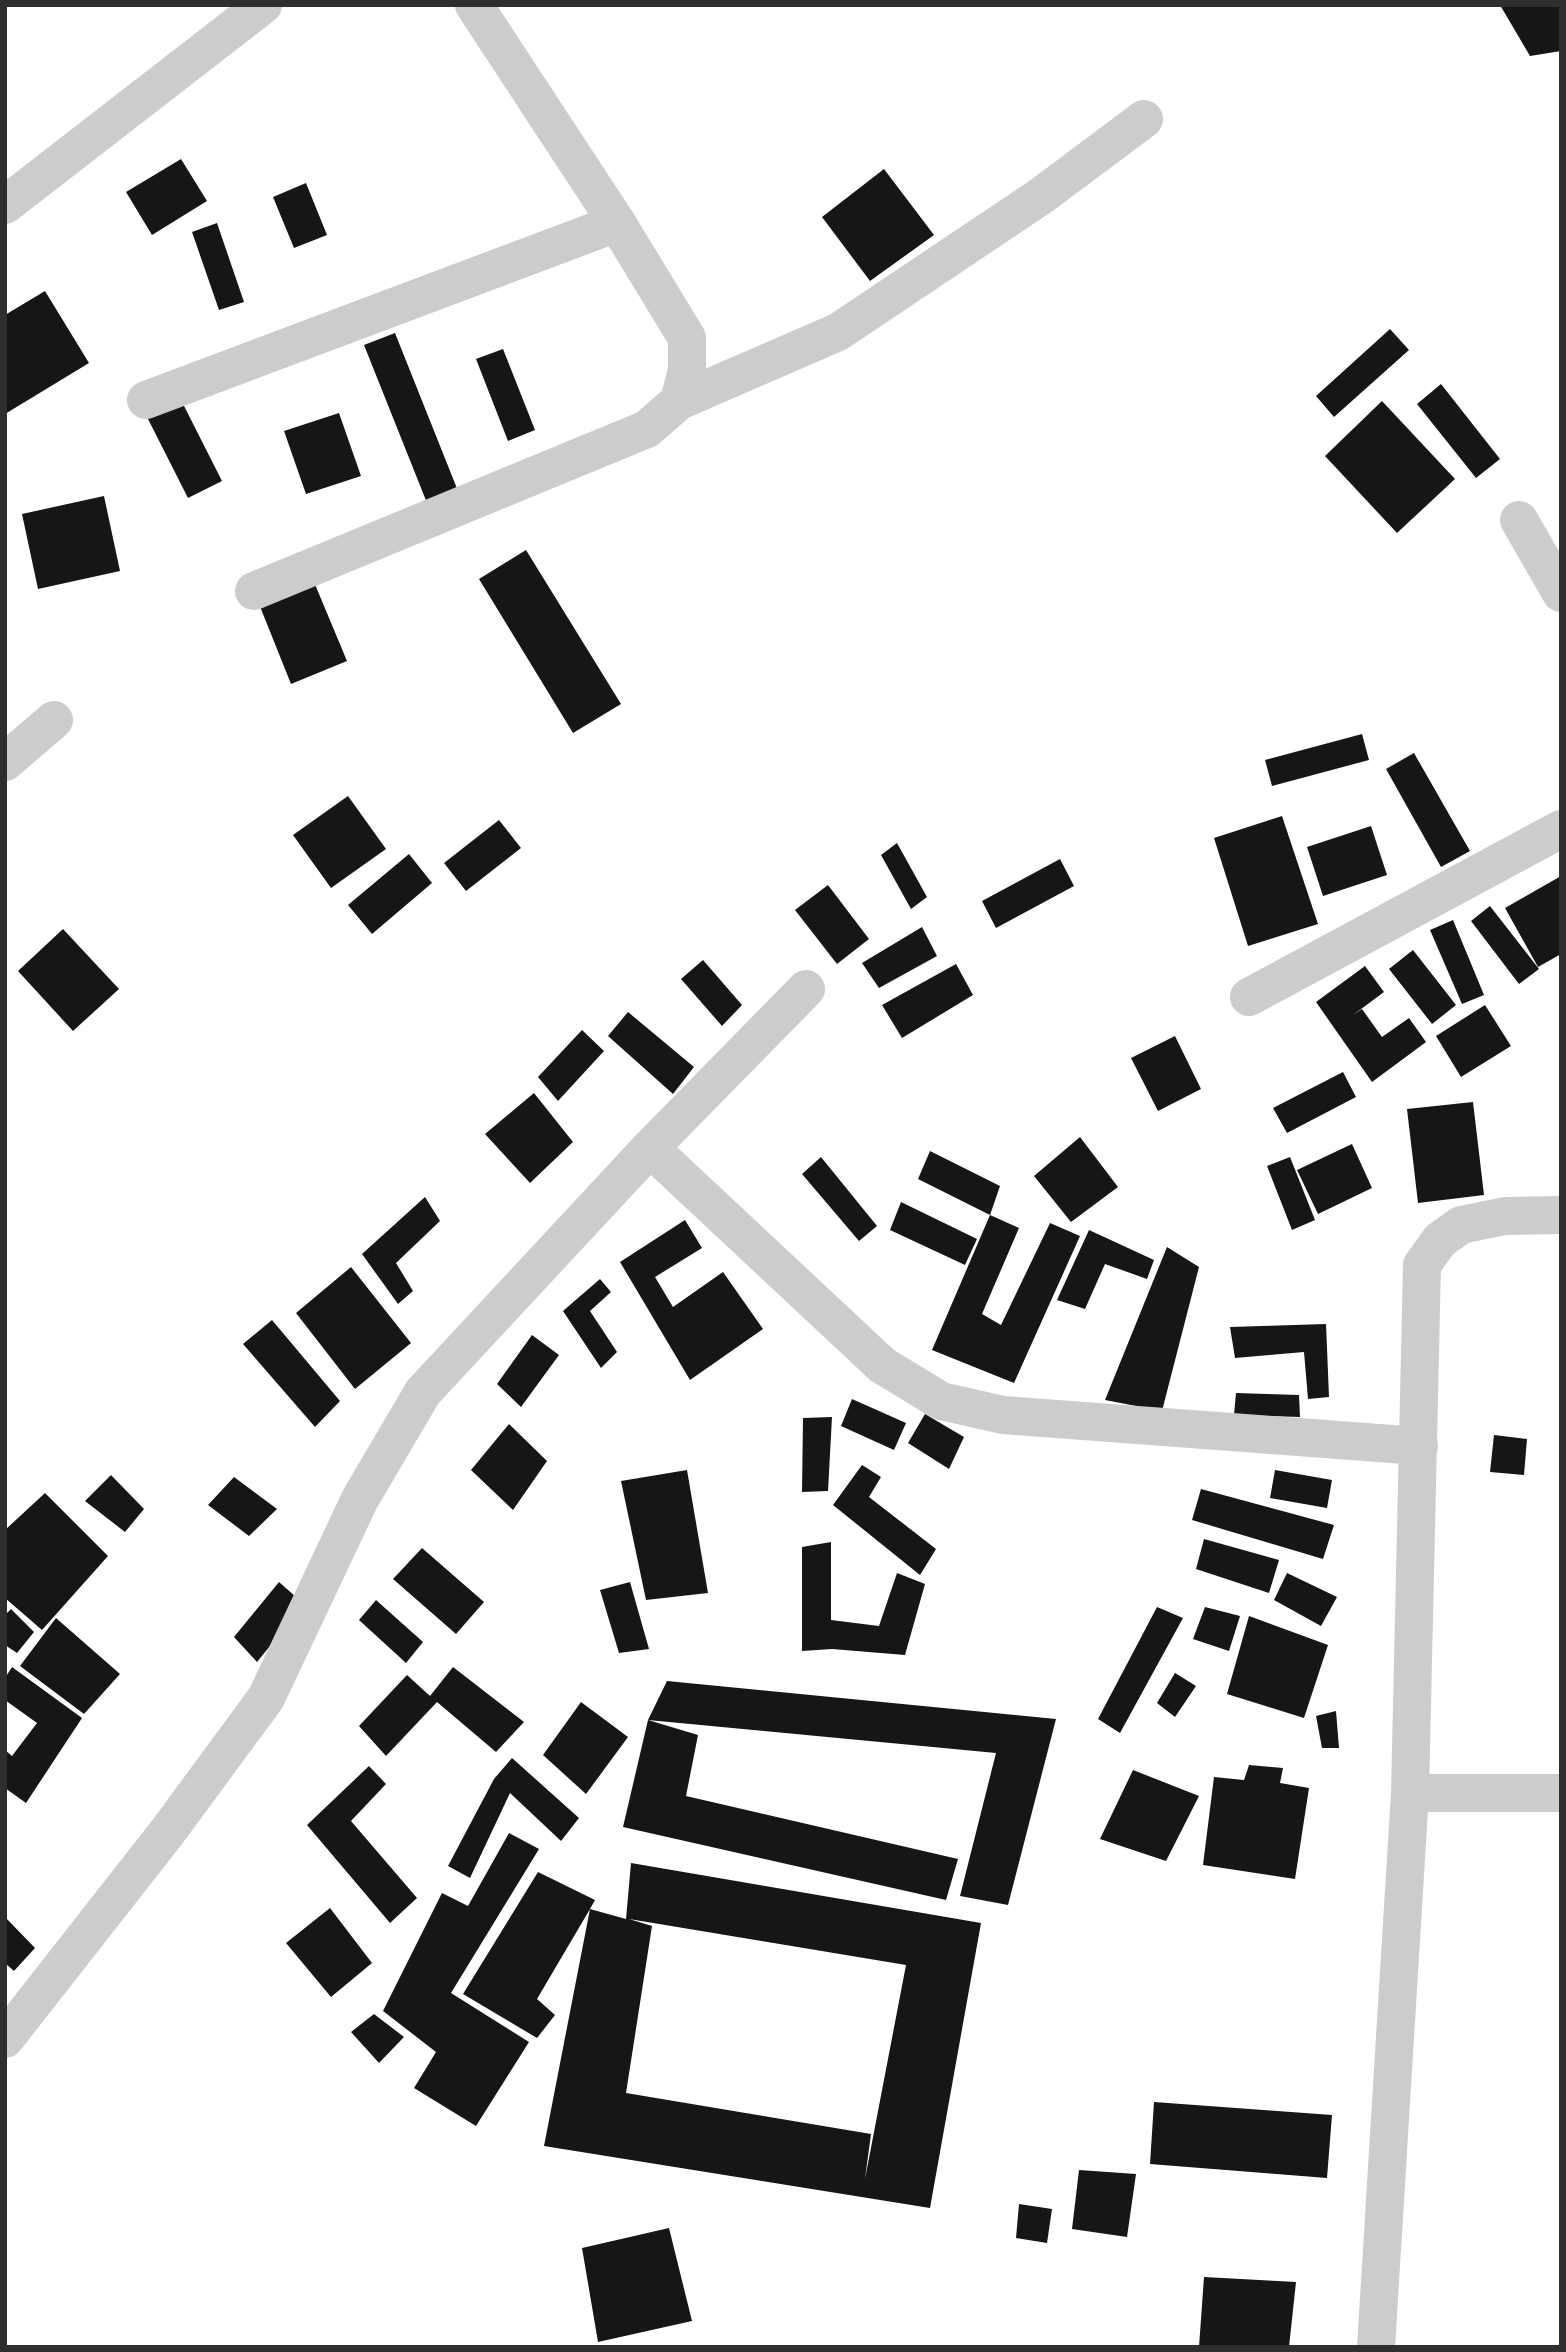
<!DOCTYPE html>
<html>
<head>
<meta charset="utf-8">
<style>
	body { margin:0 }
	#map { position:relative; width:1566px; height:2352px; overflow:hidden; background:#fff; font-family:Rubik,sans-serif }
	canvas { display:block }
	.frame { position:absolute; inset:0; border:7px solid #2f2f2f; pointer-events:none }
</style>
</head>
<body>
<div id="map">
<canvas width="1566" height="2352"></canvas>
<div class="frame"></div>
</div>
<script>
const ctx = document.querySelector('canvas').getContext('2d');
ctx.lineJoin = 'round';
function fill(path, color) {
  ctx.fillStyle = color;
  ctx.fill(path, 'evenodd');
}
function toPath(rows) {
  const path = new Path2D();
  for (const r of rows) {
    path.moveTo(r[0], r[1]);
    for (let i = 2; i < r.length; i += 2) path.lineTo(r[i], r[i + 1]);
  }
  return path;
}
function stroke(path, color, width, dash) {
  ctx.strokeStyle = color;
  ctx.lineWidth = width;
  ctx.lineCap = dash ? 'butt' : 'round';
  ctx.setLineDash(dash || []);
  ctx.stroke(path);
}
fill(toPath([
	[1500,5,1561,5,1561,51,1530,56],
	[181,159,207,201,152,235,126,192],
	[884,169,934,235,870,281,822,217],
	[306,183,327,235,294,248,273,197],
	[217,223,244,302,219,310,192,232],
	[45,291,89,363,5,414,5,315],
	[1390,329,1409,350,1334,417,1316,396],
	[395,333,458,491,427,503,364,345],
	[503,349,535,430,508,441,476,359],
	[1441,384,1500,459,1476,478,1417,404],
	[181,400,222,481,188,498,147,417],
	[1382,401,1455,479,1397,533,1325,456],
	[339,413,361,476,306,494,284,431],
	[104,496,120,571,38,589,22,514],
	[526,550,621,704,573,733,479,579],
	[314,582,347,661,291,684,259,604],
	[1362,734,1369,760,1272,786,1265,760],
	[1414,753,1470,851,1441,867,1386,769],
	[348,796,386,849,331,888,293,835],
	[1282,816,1318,924,1248,946,1214,838],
	[499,820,521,848,466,891,444,863],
	[1371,826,1387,875,1323,896,1307,847],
	[897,843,927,897,911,909,881,855],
	[409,854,432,883,372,934,348,905],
	[1060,859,1074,886,996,928,982,901],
	[1561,876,1561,954,1538,967,1505,908],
	[828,885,869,939,837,964,795,910],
	[1490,906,1539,969,1519,984,1471,921],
	[1453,920,1484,995,1462,1004,1430,930],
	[922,927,937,956,879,988,862,963],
	[63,929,119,989,73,1031,18,971],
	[1413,950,1456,1005,1432,1024,1389,969],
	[703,960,742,1005,722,1026,681,979],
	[956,964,973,995,902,1038,882,1005],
	[1365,966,1384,992,1353,1015,1362,1009,1382,1037,1409,1018,1426,1042,1372,1082,1316,1002],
	[1485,1005,1511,1046,1461,1077,1436,1036],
	[628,1012,694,1067,673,1094,608,1036],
	[582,1030,604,1051,558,1101,538,1077],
	[1175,1036,1201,1089,1158,1111,1131,1058],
	[1343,1072,1356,1097,1287,1133,1273,1108],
	[534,1093,573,1142,530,1183,485,1134],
	[1473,1102,1484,1195,1418,1203,1407,1109],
	[1080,1137,1118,1187,1071,1222,1034,1176],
	[1352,1144,1372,1188,1318,1214,1297,1170],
	[930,1151,1000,1186,990,1215,918,1179],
	[821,1157,877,1226,859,1241,802,1174],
	[1290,1157,1315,1220,1292,1230,1267,1166],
	[425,1197,440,1221,396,1263,413,1291,398,1304,362,1254],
	[901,1202,977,1239,965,1265,890,1230],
	[990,1215,1019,1228,982,1314,1001,1325,1050,1223,1080,1236,1014,1383,932,1350],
	[685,1220,702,1248,655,1277,673,1307,723,1272,763,1329,690,1380,620,1262],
	[1089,1230,1154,1260,1147,1279,1105,1264,1085,1309,1057,1300],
	[1167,1247,1199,1267,1162,1411,1105,1400],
	[351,1267,411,1343,355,1389,296,1313],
	[600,1279,611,1292,590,1311,617,1352,601,1368,563,1311],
	[272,1320,340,1401,315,1427,243,1344],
	[1326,1324,1329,1397,1308,1399,1304,1352,1235,1358,1230,1327],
	[532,1335,559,1355,521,1407,497,1384],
	[1236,1393,1299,1395,1300,1417,1234,1415],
	[852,1399,906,1423,894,1450,841,1426],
	[925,1414,964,1437,949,1469,908,1443],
	[832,1417,828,1491,802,1492,803,1418],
	[509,1424,547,1461,513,1510,471,1470],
	[1494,1435,1527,1439,1524,1475,1490,1472],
	[862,1465,881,1477,869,1497,936,1549,920,1575,833,1505],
	[687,1470,708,1593,646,1600,621,1481],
	[1275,1470,1332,1480,1327,1508,1270,1498],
	[111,1475,144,1509,125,1532,85,1501],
	[234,1477,277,1509,249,1536,208,1505],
	[1201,1489,1334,1525,1323,1559,1192,1520],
	[45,1493,108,1556,42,1630,5,1598,5,1530],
	[1204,1539,1279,1560,1269,1593,1196,1569],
	[831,1542,831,1620,879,1626,897,1573,925,1584,905,1655,832,1649,802,1651,802,1547],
	[422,1548,484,1602,456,1634,393,1579],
	[1287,1573,1337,1597,1321,1626,1274,1600],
	[279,1582,304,1604,257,1662,234,1637],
	[630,1582,649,1649,619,1653,600,1590],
	[376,1600,423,1642,406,1663,359,1620],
	[1157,1607,1183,1618,1120,1733,1098,1719],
	[1205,1607,1240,1616,1229,1651,1193,1639],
	[11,1609,34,1632,17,1653,5,1645,5,1615],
	[1249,1616,1328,1645,1304,1718,1227,1694],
	[56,1618,120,1674,84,1714,20,1666],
	[12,1667,82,1718,26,1803,5,1788,5,1750,12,1756,37,1723,5,1700,5,1678],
	[453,1667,524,1722,496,1752,437,1702,386,1756,359,1726,407,1675,430,1696],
	[1175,1673,1196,1686,1175,1717,1157,1703],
	[667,1681,1056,1719,1008,1905,960,1896,996,1753,648,1720,698,1735,686,1796,958,1859,946,1900,623,1827,648,1720],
	[581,1702,628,1737,586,1794,543,1755],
	[1336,1711,1339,1748,1322,1748,1316,1716],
	[512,1758,579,1818,561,1841,510,1793,470,1878,448,1866,494,1779],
	[1249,1765,1283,1768,1280,1783,1309,1788,1295,1879,1203,1865,1214,1777,1244,1780],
	[369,1766,386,1784,351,1821,417,1898,390,1923,307,1825],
	[1133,1770,1199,1796,1166,1861,1100,1839],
	[509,1833,539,1849,451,1993,529,2042,476,2126,414,2088,436,2052,383,2011,442,1893,468,1906],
	[631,1863,981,1923,930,2208,544,2146,590,1909,537,1999,555,2015,537,2038,463,1994,538,1872,595,1900,590,1909,626,1919],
	[629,1919,906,1965,865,2179,871,2134,626,2093,652,1926],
	[330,1908,372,1963,331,1997,286,1943],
	[5,1917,35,1948,14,1971,5,1963],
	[374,2014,404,2037,379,2063,351,2032],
	[1154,2102,1332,2115,1327,2178,1150,2164],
	[1079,2170,1136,2174,1127,2237,1072,2229],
	[1019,2204,1052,2209,1047,2243,1016,2238],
	[669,2228,692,2321,598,2342,582,2248],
	[1204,2277,1296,2282,1289,2347,1199,2347]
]), '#161616');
stroke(toPath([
	[5,205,263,5],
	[146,400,617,223],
	[679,401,838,332,1041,196,1144,119],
	[1519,520,1561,593],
	[254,591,647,429,679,401,687,370,687,338,617,223,474,5],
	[5,762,54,720],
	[1249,997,1561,829],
	[650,1148,882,1365,941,1401,1003,1415,1419,1446],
	[1410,1793,1561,1793],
	[5,2039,168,1831,266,1698,360,1499,423,1392,650,1148,806,989],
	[1376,2347,1410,1793,1422,1265,1440,1240,1461,1225,1505,1216,1561,1215]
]), '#ccc', 38);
</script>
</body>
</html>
